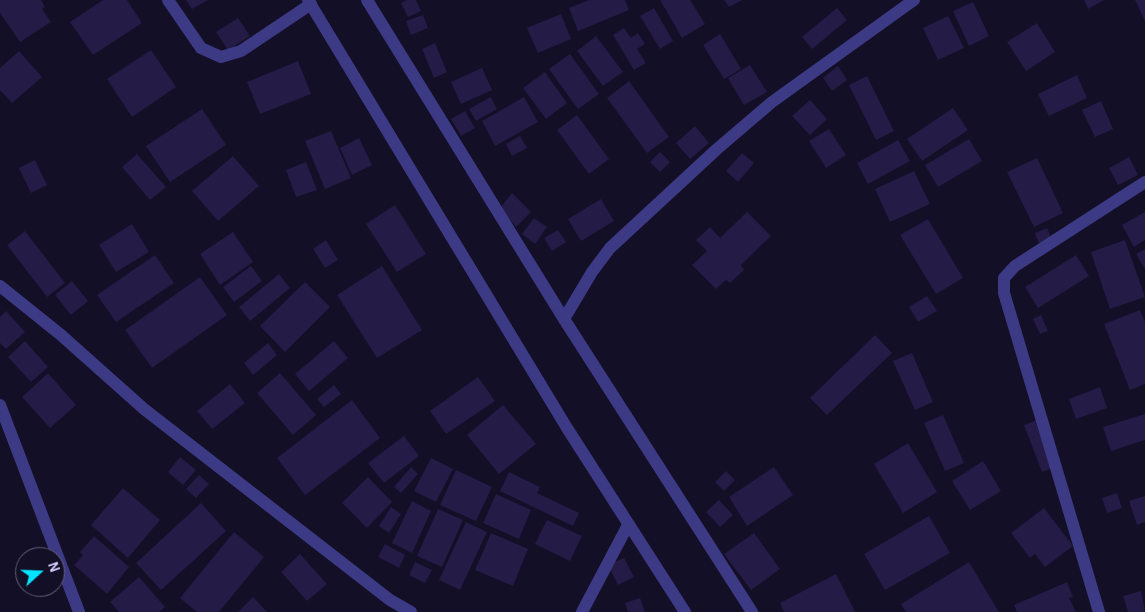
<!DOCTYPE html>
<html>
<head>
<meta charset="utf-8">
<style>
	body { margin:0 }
	#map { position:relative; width:1145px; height:612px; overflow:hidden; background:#130f26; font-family:"Alegreya Sans",sans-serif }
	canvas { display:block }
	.north { position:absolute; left:15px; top:547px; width:50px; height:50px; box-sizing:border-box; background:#130f26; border:1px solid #625e7d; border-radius:50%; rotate:70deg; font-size:14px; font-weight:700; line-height:20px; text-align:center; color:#d9d4ff }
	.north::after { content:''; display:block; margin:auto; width:18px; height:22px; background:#00e5ff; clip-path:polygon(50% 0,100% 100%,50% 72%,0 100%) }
</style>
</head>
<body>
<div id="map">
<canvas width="1145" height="612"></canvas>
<div class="north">N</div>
</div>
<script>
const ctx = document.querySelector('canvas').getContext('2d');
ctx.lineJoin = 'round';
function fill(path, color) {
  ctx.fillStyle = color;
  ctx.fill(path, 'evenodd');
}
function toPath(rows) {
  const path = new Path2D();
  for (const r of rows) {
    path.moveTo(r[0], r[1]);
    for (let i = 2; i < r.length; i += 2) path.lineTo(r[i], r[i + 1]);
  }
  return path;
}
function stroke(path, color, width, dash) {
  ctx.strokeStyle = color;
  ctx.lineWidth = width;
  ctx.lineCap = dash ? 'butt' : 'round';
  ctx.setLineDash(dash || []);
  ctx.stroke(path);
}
fill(toPath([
	[0,0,41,0,45,7,42,9,51,22,20,42,0,13],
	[103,0,127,0,142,23,93,55,70,22],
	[186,0,208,0,192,9],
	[407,0,416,0,421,11,408,17,401,3],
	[589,0,625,0,629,10,578,31,569,8],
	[660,0,690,0,705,24,682,38],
	[724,0,742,0,729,7],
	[1084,0,1104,0,1088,9],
	[1135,0,1145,0,1145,21],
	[973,2,989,36,969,46,953,11],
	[654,8,673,41,660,49,640,16],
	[837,8,847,20,812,49,802,37],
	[561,14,571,39,538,53,527,28],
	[423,15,428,28,411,35,406,21],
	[948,16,964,48,938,60,923,28],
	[238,18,250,36,228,50,216,32],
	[1037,23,1055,52,1026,71,1007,42],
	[624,28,631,38,638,33,645,44,637,49,646,63,634,70,613,35],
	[720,34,741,69,724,79,703,45],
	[596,36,623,72,603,86,577,51],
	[435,43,447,72,434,78,422,49],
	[151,50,176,87,132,117,107,79],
	[19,51,42,77,12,103,0,90,0,68],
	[570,54,599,94,578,109,549,69],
	[298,61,311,94,260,114,247,82],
	[750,65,767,92,744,105,728,78],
	[838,66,847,80,832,91,823,78],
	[482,68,492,90,461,104,451,82],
	[545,72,567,103,546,119,523,88],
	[1077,75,1087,98,1049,116,1038,94],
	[867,76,894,131,876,140,849,85],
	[629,81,669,137,647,153,607,98],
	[491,97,497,109,476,121,469,109],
	[524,97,538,122,495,146,482,121],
	[810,100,827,119,810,135,792,116],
	[1101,101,1113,129,1095,137,1082,110],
	[953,108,968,130,922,161,907,139],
	[202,109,226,145,170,182,146,146],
	[465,111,475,128,461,136,451,119],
	[577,115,609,159,589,174,557,130],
	[695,126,709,143,690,159,676,143],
	[829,129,846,155,826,168,809,141],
	[331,131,351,178,325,189,305,141],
	[520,136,527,148,512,156,506,144],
	[359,138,372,165,352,175,340,148],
	[969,139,982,161,938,187,925,165],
	[898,140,910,161,868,184,857,163],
	[660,152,670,162,660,172,650,162],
	[742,153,754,163,738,182,726,171],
	[137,154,166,187,150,200,122,167],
	[233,156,259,186,218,221,192,191],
	[1129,157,1138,175,1118,185,1109,168],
	[1037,158,1063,213,1034,227,1007,172],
	[35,160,47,185,31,193,19,168],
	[306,162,317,190,296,197,286,170],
	[914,171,930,204,890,222,875,189],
	[512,193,531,212,516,227,500,208],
	[601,199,614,221,581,241,568,219],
	[395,205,426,254,397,272,366,224],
	[747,212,771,236,741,265,744,270,730,283,726,280,716,289,692,265,707,251,696,240,710,227,720,238],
	[1145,212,1145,240,1134,247,1122,225],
	[534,218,547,227,535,244,522,234],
	[928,219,963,278,936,294,900,235],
	[132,224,149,252,116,272,99,245],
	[1047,228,1052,239,1039,244,1035,233],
	[558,230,566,242,552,251,544,238],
	[25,231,65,283,47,297,7,245],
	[233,232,253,262,220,285,200,254],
	[326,240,338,260,325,268,313,249],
	[1125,240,1145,297,1110,309,1091,252],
	[1145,249,1145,269,1136,254],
	[155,255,174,283,116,322,97,295],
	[1076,255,1089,276,1038,308,1025,287],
	[251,266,262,281,234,302,223,287],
	[382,266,422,330,377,358,337,295],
	[279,274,290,288,250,321,239,307],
	[200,277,227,315,152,368,125,330],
	[72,281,88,301,71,315,55,295],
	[305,282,330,307,285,352,260,326],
	[927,296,937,311,918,322,909,307],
	[1140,310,1145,322,1145,384,1130,390,1104,324],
	[6,311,25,332,6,349,0,343,0,317],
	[1041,315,1048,331,1040,334,1033,319],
	[875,335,892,353,827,415,810,398],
	[25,341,48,367,31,382,8,357],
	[334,341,348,358,309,391,295,374],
	[268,343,277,355,253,375,244,363],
	[912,353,933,402,915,410,893,361],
	[48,373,76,405,50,428,22,397],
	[280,373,316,415,293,435,257,393],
	[478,377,495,401,446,434,430,411],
	[230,384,245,403,212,429,197,411],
	[334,385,341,394,324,407,317,399],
	[1100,387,1107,408,1076,419,1069,399],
	[352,400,380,438,305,495,277,458],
	[503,405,536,444,499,474,467,435],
	[1145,414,1145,440,1111,451,1103,427],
	[943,415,964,463,945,471,924,423],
	[1037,420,1055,467,1042,472,1024,425],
	[404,436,419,456,384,483,368,463],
	[908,443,937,492,903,513,874,464],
	[180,457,196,470,183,485,168,472],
	[431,458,453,469,436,502,414,491],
	[983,461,1001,491,970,510,952,481],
	[411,467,418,474,401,493,394,487],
	[774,467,793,495,747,526,729,497],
	[456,470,492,487,476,521,440,505],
	[726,471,735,480,724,491,715,482],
	[509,472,540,487,537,493,579,513,573,526,500,491],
	[199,475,209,484,196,498,186,489],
	[368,477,392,502,367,528,342,503],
	[123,488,160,520,128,558,91,525],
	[1117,493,1122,508,1107,513,1102,498],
	[496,494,531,510,519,539,483,523],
	[1145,496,1145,522,1137,525,1129,501],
	[719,500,733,515,720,527,706,512],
	[412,501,431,511,412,553,392,543],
	[201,503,226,531,161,590,136,563],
	[391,507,401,514,389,533,379,526],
	[1044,508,1073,546,1045,567,1035,554,1030,558,1011,533],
	[438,509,463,520,442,567,417,556],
	[929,516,950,553,885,590,864,554],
	[547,520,582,536,570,561,535,544],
	[466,522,487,532,460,590,439,580],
	[234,532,264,557,219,612,197,612,180,598],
	[491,533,528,549,513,586,475,570],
	[754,533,780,569,751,590,724,554],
	[94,536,129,567,107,594,74,565,83,555,80,552],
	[385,544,405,555,399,568,378,557],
	[300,554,327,584,307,601,281,572],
	[624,558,634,577,618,585,608,565],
	[415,562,432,570,425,583,409,575],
	[969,562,999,612,906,612,901,604],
	[836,574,855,612,784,612,780,603],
	[139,577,165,607,159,612,119,612,110,602],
	[1067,582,1073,597,1069,598,1076,612,1017,612,1014,605],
	[1141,591,1145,612,1128,612,1123,596],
	[253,597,267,612,238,612],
	[640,598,645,612,628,612,625,603]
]), '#241b47');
stroke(toPath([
	[168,0,201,48,221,57,241,51,311,4],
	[0,286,61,335,144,409,390,600,411,612],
	[564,319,592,272,610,248,717,149,772,102,914,0],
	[0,405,79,612],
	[582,612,628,525],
	[1099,612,1004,293,1004,278,1015,266,1145,182]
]), '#3d3a85', 12);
stroke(toPath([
	[308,0,567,428,685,612],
	[367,0,564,319,752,612]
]), '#3d3a85', 12);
</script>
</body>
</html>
